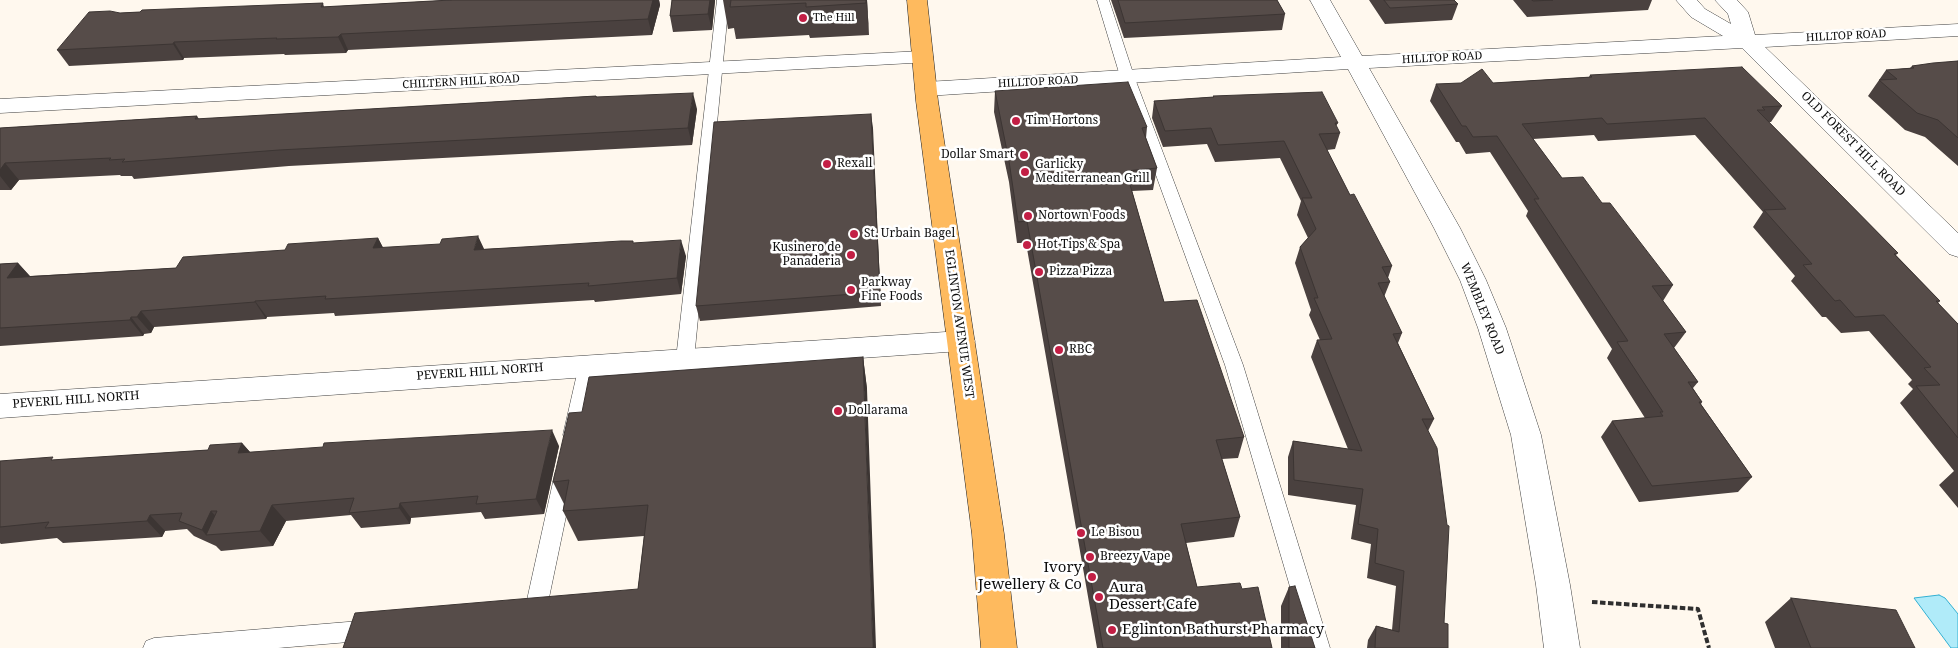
<!DOCTYPE html>
<html>
<head>
<meta charset="utf-8">
<style>
	body { margin:0 }
	canvas { display:block; background:#fff8ee }
</style>
</head>
<body>
<canvas width="1958" height="648"></canvas>
<script>
const ctx = document.querySelector('canvas').getContext('2d');
ctx.lineJoin = 'round';
function fill(path, color) {
  ctx.fillStyle = color;
  ctx.fill(path, 'evenodd');
}
function toPath(rows) {
  const path = new Path2D();
  for (const r of rows) {
    path.moveTo(r[0], r[1]);
    for (let i = 2; i < r.length; i += 2) path.lineTo(r[i], r[i + 1]);
  }
  return path;
}
function stroke(path, color, width, dash) {
  ctx.strokeStyle = color;
  ctx.lineWidth = width;
  ctx.lineCap = dash ? 'butt' : 'round';
  ctx.setLineDash(dash || []);
  ctx.stroke(path);
}
function label(font, color, halo, rows, align = 'center') {
  ctx.font = font + ' "Noto Serif",serif';
  ctx.lineWidth = 5;
  ctx.setLineDash([]);
  ctx.textBaseline = 'middle';
  ctx.strokeStyle = halo;
  ctx.fillStyle = color;
  for (const [text, x, y, turn = 0] of rows) {
    ctx.save();
    ctx.translate(x, y);
    ctx.rotate((+turn || 0) * Math.PI / 180);
    ctx.textAlign = isNaN(turn) ? turn : align;
    if (halo) ctx.strokeText(text, 0, 0);
    ctx.fillText(text, 0, 0);
    ctx.restore();
  }
}
const water = toPath([
	[1939,595,1945,598,1958,614,1958,648,1951,648,1914,598,1939,595]
]);
fill(water, '#b0ebf9');
stroke(water, '#33b0d3', 1);
const service = toPath([
	[717,0,729,0,694,359,691,364,685,366,679,364,676,359,717,0],
	[1097,0,1109,0,1134,76,1243,365,1330,648,1308,648,1225,365,1120,76,1097,0],
	[588,358,594,360,597,365,583,435,580,440,573,443,566,440,563,435,579,365,582,360,588,358],
	[565,465,572,467,575,473,545,617,542,624,530,627,522,624,519,617,522,610,525,609,555,473,558,467,565,465],
	[372,620,380,623,383,630,380,637,372,640,278,648,143,648,146,641,154,638,372,620]
]);
const minor = toPath([
	[1310,0,1330,0,1362,56,1723,36,1691,17,1676,0,1697,0,1705,9,1731,24,1728,14,1715,0,1737,0,1748,12,1755,35,1958,24,1958,36,1765,47,1958,233,1958,257,1949,254,1742,48,1369,68,1460,228,1486,280,1506,328,1541,435,1570,585,1580,648,1544,648,1536,585,1511,435,1478,328,1460,280,1434,228,1348,69,926,96,918,94,915,89,918,84,926,82,1341,57,1310,0],
	[922,51,930,52,933,57,930,62,0,113,0,99,922,51],
	[961,331,971,334,975,341,971,348,961,351,0,418,0,394,961,331]
]);
const primary = toPath([
	[907,0,927,0,938,101,1004,534,1017,648,981,648,972,534,916,101,907,0]
]);
stroke(service, '#404040', 1);
stroke(minor, '#404040', 1);
stroke(primary, '#1e1e1e', 1);
stroke(toPath([
	[1592,602,1698,609,1709,648]
]), '#2f2f2f', 4, [5.5, 2.5]);
fill(service, '#fff');
fill(minor, '#fff');
fill(primary, '#feba5e');
fill(toPath([
	[451,0,659,0,660,5,652,35,348,50,346,53,285,55,284,54,184,58,183,60,69,66,57,50,120,13,323,3,324,7],
	[672,0,715,0,712,30,673,32,670,16],
	[723,0,867,0,869,35,810,38,809,35,736,39,734,28,728,29],
	[1111,0,1277,0,1285,14,1282,30,1124,38],
	[1369,0,1454,0,1458,4,1452,20,1385,24],
	[1513,0,1652,0,1648,10,1527,17],
	[1958,61,1958,166,1925,137,1905,130,1868,96,1886,70,1910,68,1912,66],
	[1590,75,1782,106,1771,122,1769,122,1898,253,1896,255,1940,301,1938,303,1958,324,1958,508,1939,485,1954,471,1900,403,1913,389,1908,384,1912,380,1869,331,1841,333,1826,317,1822,317,1791,281,1795,276,1753,227,1763,212,1695,135,1598,141,1594,135,1533,139,1562,178,1602,203,1673,285,1663,301,1686,332,1674,348,1698,382,1693,388,1702,402,1701,404,1752,477,1738,492,1639,502,1601,437,1612,421,1645,418,1607,358,1612,349,1526,216,1528,211,1490,152,1466,154,1459,142,1456,142,1430,101,1436,84,1493,83,1589,77],
	[995,91,1147,127,1146,138,1157,168,1153,190,1132,191,1164,302,1244,437,1238,458,1222,459,1240,517,1234,537,1186,543,1197,587,1242,589,1272,648,1097,648,1026,243,1017,243,1009,182,994,112],
	[596,96,597,97,697,109,692,145,289,166,134,179,132,176,121,176,120,175,19,180,11,190,0,190,0,128,197,116,199,119],
	[1213,96,1338,123,1336,126,1340,133,1335,149,1327,150,1350,195,1392,266,1388,278,1390,282,1384,297,1402,333,1398,343,1434,419,1428,431,1444,623,1448,648,1367,648,1368,640,1376,626,1392,630,1396,586,1367,578,1371,544,1351,539,1356,505,1288,495,1288,457,1293,441,1348,449,1311,357,1317,340,1320,340,1309,315,1311,310,1295,263,1300,247,1308,238,1297,215,1301,201,1280,158,1215,162,1207,144,1163,147,1152,118,1154,101,1213,97],
	[871,114,881,306,700,321,696,306],
	[378,238,383,248,484,249,634,243,686,256,681,294,595,302,594,300,335,316,334,313,267,317,266,319,154,327,151,333,144,334,143,336,0,346,0,264,18,263,30,276,176,268,285,250],
	[863,357,867,389,638,589,644,536,578,541,563,511,564,504,553,482,582,412],
	[242,443,250,452,559,446,544,514,485,519,481,512,411,518,410,524,361,528,351,515,286,521,273,546,221,551,216,546,194,536,187,529,165,531,162,537,63,543,57,538,1,544,0,543,0,461,56,460,208,450],
	[1289,587,1315,648,1281,648,1281,606],
	[1791,598,1915,648,1775,648,1765,622]
]), '#4a413f');
fill(toPath([
	[653,0,659,0,660,5,652,35,648,19],
	[710,0,715,0,715,1,712,30,708,14],
	[866,0,867,0,869,35],
	[341,34,348,50,346,53,338,37],
	[174,42,184,58,183,60,173,44],
	[693,93,697,109,692,145,688,128],
	[871,114,873,128,881,306,880,292],
	[5,163,19,180,11,190,0,176,0,170],
	[478,236,486,253,474,250],
	[378,238,387,255,373,248],
	[681,240,686,256,681,294,677,278],
	[18,263,33,280,7,278],
	[255,301,267,317,266,319,255,302],
	[141,311,154,327,151,333,137,317],
	[131,317,144,334,143,336,130,320],
	[863,357,867,389,876,648,873,648],
	[552,430,559,446,544,514,536,499],
	[242,443,256,459,238,453],
	[400,503,411,518,410,524,399,508],
	[272,505,286,521,273,546,260,531],
	[211,511,225,527,206,535,202,530],
	[150,515,165,531,162,537,147,521]
]), '#3c3533');
const building = toPath([
	[451,0,653,0,648,19,341,34,338,37,276,39,277,38,174,42,173,44,57,50,89,12,110,11,120,13,140,12,142,10,323,3,321,7,451,0],
	[672,0,710,0,708,14,670,16,672,0],
	[731,0,866,0,866,3,806,7,806,3,730,7,731,0],
	[1118,0,1277,0,1285,14,1125,23,1118,0],
	[1384,0,1454,0,1458,4,1390,8,1384,0],
	[1532,0,1553,0,1533,1,1532,0],
	[1958,61,1958,138,1938,120,1917,113,1879,80,1897,79,1886,70,1914,68,1912,66,1933,63,1958,61],
	[1742,67,1782,106,1762,107,1765,110,1757,110,1898,253,1894,254,1940,301,1936,301,1958,324,1958,438,1916,386,1940,385,1924,368,1931,367,1884,315,1855,317,1840,300,1835,301,1803,265,1812,264,1764,210,1786,209,1705,118,1607,124,1602,118,1522,124,1562,178,1583,177,1602,203,1610,203,1673,285,1652,286,1686,332,1664,334,1698,382,1688,382,1702,402,1699,402,1752,477,1652,486,1612,421,1663,416,1660,412,1663,412,1617,342,1628,341,1534,199,1539,199,1497,136,1473,137,1466,126,1462,126,1436,84,1461,83,1482,69,1493,83,1592,77,1590,75,1742,67],
	[1128,82,1147,127,1142,128,1157,168,1126,171,1164,302,1197,300,1244,437,1216,440,1240,517,1181,524,1197,587,1240,583,1242,589,1258,587,1272,648,1103,648,1027,221,1018,222,1009,161,995,91,1128,82],
	[1322,92,1338,123,1335,123,1340,133,1319,134,1350,195,1354,194,1392,266,1382,267,1390,282,1378,283,1402,333,1393,334,1434,419,1422,419,1437,448,1447,525,1449,526,1444,623,1448,624,1448,648,1375,648,1376,626,1399,632,1404,571,1375,563,1378,529,1358,524,1363,489,1294,480,1293,441,1362,451,1317,340,1332,339,1314,298,1318,298,1300,247,1316,229,1302,198,1312,198,1284,141,1218,145,1211,128,1165,131,1154,101,1214,97,1213,96,1322,92],
	[693,93,688,128,279,150,122,162,125,159,109,160,111,158,5,163,0,170,0,128,197,116,195,119,596,96,596,97,693,93],
	[871,114,880,292,696,306,714,122,871,114],
	[478,236,474,250,621,241,633,241,633,243,681,240,677,278,588,286,589,283,325,299,326,296,255,301,255,302,141,311,137,317,131,317,130,320,0,328,0,264,18,263,7,278,176,268,183,257,285,250,288,244,378,238,373,248,440,244,442,239,478,236],
	[863,357,873,648,343,648,355,613,638,589,648,505,563,511,569,480,553,482,569,413,582,412,589,377,863,357],
	[552,430,536,499,476,504,478,496,400,503,399,508,349,513,354,498,272,505,260,531,206,535,217,511,211,511,202,530,179,521,182,513,150,515,147,521,45,528,49,522,0,527,0,461,53,457,51,460,208,450,210,445,242,443,238,453,323,447,324,443,552,430],
	[1295,586,1315,648,1289,648,1289,587,1295,586],
	[1791,598,1896,610,1915,648,1811,648,1791,598]
]);
fill(building, '#564c49');
stroke(building, '#3c3533', 1);
for (const [x, y, r, color] of [
	[803,18,5,"#c31f45"],
	[1016,121,5,"#c31f45"],
	[1024,155,5,"#c31f45"],
	[827,164,5,"#c31f45"],
	[1025,172,5,"#c31f45"],
	[1028,216,5,"#c31f45"],
	[854,234,5,"#c31f45"],
	[1027,245,5,"#c31f45"],
	[851,255,5,"#c31f45"],
	[1039,272,5,"#c31f45"],
	[851,290,5,"#c31f45"],
	[1059,350,5,"#c31f45"],
	[838,411,5,"#c31f45"],
	[1081,533,5,"#c31f45"],
	[1090,557,5,"#c31f45"],
	[1092,577,5,"#c31f45"],
	[1099,597,5,"#c31f45"],
	[1112,630,5,"#c31f45"]
]) {
  const dot = new Path2D();
  dot.arc(x, y, r, 0, 2 * Math.PI);
  ctx.fillStyle = color;
  ctx.fill(dot);
  stroke(dot, '#fff', 2);
}
label('11px', '#0d0d0d', '#fff', [
	["The Hill",813,18]
], 'left');
label('11px', '#0d0d0d', '#fff', [
	["HILLTOP ROAD",1846,36,-3],
	["HILLTOP ROAD",1442,58,-3],
	["CHILTERN HILL ROAD",461,82,-3],
	["HILLTOP ROAD",1038,82,-3]
]);
label('12px', '#0d0d0d', '#fff', [
	["Tim Hortons",1026,121],
	["Dollar Smart",1014,155,"right"],
	["Rexall",837,164],
	["Garlicky",1035,165],
	["Mediterranean Grill",1035,179],
	["Nortown Foods",1038,216],
	["St. Urbain Bagel",864,234],
	["Hot Tips & Spa",1037,245],
	["Kusinero de",841,248,"right"],
	["Panaderia",841,262,"right"],
	["Pizza Pizza",1049,272],
	["Parkway",861,283],
	["Fine Foods",861,297],
	["RBC",1069,350],
	["Dollarama",848,411],
	["Le Bisou",1091,533],
	["Breezy Vape",1100,557]
], 'left');
label('12px', '#0d0d0d', '#fff', [
	["OLD FOREST HILL ROAD",1853,144,45],
	["WEMBLEY ROAD",1482,309,68],
	["EGLINTON AVENUE WEST",959,324,82],
	["PEVERIL HILL NORTH",480,372,-4],
	["PEVERIL HILL NORTH",76,400,-4]
]);
label('15px', '#0d0d0d', '#fff', [
	["Ivory",1082,568,"right"],
	["Jewellery & Co",1082,585,"right"],
	["Aura",1109,588],
	["Dessert Cafe",1109,605],
	["Eglinton Bathurst Pharmacy",1122,630]
], 'left');
</script>
</body>
</html>
